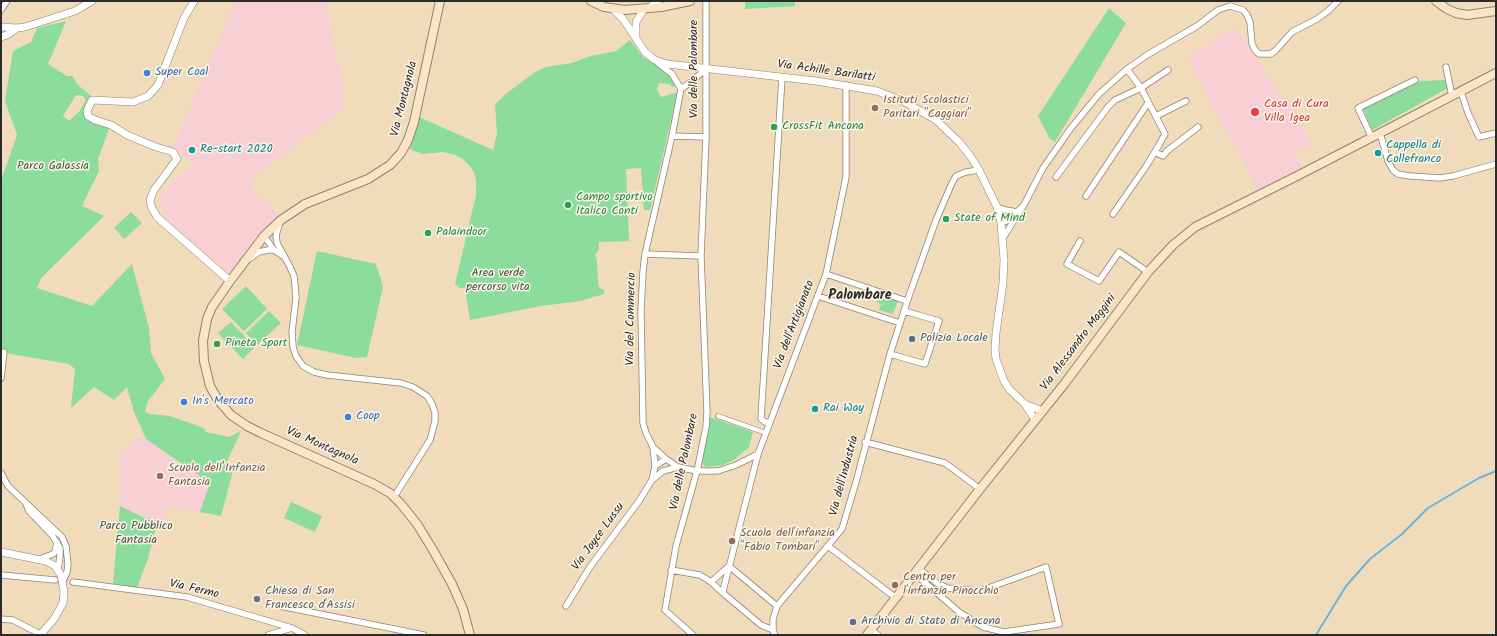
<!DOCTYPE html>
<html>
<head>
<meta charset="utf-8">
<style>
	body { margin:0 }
	#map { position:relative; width:1497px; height:636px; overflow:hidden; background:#f0dbba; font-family:Kalam,sans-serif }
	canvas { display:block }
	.frame { position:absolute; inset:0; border:2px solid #2b2b2b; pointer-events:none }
</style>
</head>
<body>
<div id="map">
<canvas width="1497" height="636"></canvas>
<div class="frame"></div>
</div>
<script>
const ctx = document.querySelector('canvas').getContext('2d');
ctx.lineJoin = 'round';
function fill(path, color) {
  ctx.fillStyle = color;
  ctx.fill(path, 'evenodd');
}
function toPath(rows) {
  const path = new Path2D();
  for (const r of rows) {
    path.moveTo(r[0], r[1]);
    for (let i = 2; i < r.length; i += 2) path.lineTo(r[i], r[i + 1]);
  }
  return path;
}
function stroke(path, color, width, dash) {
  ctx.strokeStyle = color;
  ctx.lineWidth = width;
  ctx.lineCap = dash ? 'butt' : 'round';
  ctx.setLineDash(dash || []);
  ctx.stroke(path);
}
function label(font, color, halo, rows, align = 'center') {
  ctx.font = font + ' Kalam,sans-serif';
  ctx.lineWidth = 3;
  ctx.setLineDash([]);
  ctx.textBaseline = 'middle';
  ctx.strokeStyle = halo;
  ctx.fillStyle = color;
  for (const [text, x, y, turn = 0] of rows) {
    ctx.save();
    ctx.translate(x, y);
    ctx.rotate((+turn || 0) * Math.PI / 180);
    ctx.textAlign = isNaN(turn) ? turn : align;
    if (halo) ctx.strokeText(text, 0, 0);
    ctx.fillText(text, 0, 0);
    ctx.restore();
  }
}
fill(toPath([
	[235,1,326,1,333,44,344,89,345,108,254,176,252,191,280,216,271,223,230,273,177,230,164,216,160,201,161,193,193,165,174,146],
	[1233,28,1246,42,1275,87,1292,107,1311,144,1295,152,1303,168,1258,191,1188,58],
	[132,438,146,439,211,483,200,512,167,506,162,526,120,506,120,456,131,446]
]), '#f7cfd5');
fill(toPath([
	[745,1,795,1,795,6,745,9],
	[1109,8,1126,23,1055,142,1050,139,1038,116],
	[66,21,48,64,67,76,72,76,78,85,91,96,87,101,84,112,110,126,98,159,99,171,82,206,104,216,41,278,37,288,92,306,132,264,149,328,151,353,165,379,148,401,145,411,149,414,170,416,204,428,206,432,229,437,241,431,226,464,233,471,221,516,200,512,210,483,146,439,134,412,127,387,114,400,94,387,71,408,75,369,69,364,6,353,1,349,1,181,17,135,5,101,13,51,31,42,37,28],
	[76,95,83,96,86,100,79,112,69,121,63,116],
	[630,40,643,57,663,69,674,81,676,86,672,87,670,84,659,83,657,90,661,97,675,93,677,95,650,210,644,210,641,168,626,169,629,241,599,242,599,249,595,255,597,261,598,283,599,287,604,290,604,294,580,301,541,306,470,320,465,288,459,288,455,284,476,195,476,180,474,172,469,165,463,159,455,155,443,152,423,154,410,149,419,117,493,150,497,133,495,104,507,93,535,72,546,67,572,63,587,57,616,51],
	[1447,80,1448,88,1372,130,1363,109,1419,81],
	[131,212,142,223,124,239,114,228],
	[317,251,376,264,383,287,367,357,356,358,297,345],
	[246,286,267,309,244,331,222,309],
	[879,295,898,301,893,314,879,310,881,304,877,302],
	[269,311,281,323,257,345,246,333],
	[231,322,255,347,243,359,218,333],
	[710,417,753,432,749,447,735,459,723,465,706,467,703,465,702,462],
	[291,502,322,516,315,532,284,518],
	[120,506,157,524,148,558,137,588,113,584]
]), '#8bdc9d');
stroke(toPath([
	[1316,635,1346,586,1370,559,1402,534,1428,508,1479,478,1496,471]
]), '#67b5e1', 2);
const pedestrian = toPath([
	[718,416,766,433]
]);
const minor = toPath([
	[1,10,7,1],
	[658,63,672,74,681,89],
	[1446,67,1452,96],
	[707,68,691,82,681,89,672,136,645,254,643,272,641,310,643,423,646,433,653,447,666,459,678,467,697,471,718,471,736,465,758,454],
	[1461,92,1468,113,1479,137,1496,133],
	[1156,116,1186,101],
	[1380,133,1388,161,1393,170,1398,174,1410,176,1440,178,1453,176,1496,164],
	[672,136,706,137],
	[1372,138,1358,108,1415,80],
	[1155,152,1163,156,1167,151,1198,127],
	[1056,177,1108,107,1115,100,1141,88,1168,70],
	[1086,196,1148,103],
	[997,207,1006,210,1017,212,1021,208],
	[1113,214,1147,165,1159,145,1165,134,1141,88,1127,69],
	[280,221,276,236,277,243,290,267,294,276,295,285,296,298,292,332,293,347,296,356,303,366,314,372,327,375,401,383,413,387,427,396,432,404,435,412,435,421,430,440,394,497],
	[1001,223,1009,220,1017,215],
	[1001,223,1007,216,1016,212],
	[264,236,274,250],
	[1003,238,1025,203,1043,168,1071,128,1099,94,1127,69,1147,55,1197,26,1218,10,1230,6,1243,10,1247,15,1250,22,1252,44,1255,50,1259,54,1271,54,1276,50,1292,32,1317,19,1328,11,1338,1],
	[1080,241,1067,264,1099,281,1119,252,1148,272],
	[645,254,701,256],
	[249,259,259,252,268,250,274,250,283,256],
	[826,274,907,301],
	[818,296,900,323],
	[890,354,925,364,939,321,904,311],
	[1,378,4,352],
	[770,422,765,422,761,419,782,77],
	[865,442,945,463,980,489],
	[655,466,666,459],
	[1,473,8,486,62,537,66,546,68,564,67,572,63,581],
	[652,480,655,466,653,447],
	[26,504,29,511,52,535,60,548,60,556,58,570],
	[828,546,896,598],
	[40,559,53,554,55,552,57,542],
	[919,569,937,583,947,588,941,596],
	[671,570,700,575,711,582,729,566,777,606],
	[915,574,959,612,983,627,1004,632,1059,624,1046,567,980,591,947,588],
	[1,575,55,580],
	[73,582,187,597,292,628,305,635],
	[711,582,723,593],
	[280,606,424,635],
	[566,606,590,567,639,501,652,480,663,471,678,467],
	[1,619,13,620,42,635],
	[773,630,761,625,723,593,724,587,758,454,826,274,846,177,846,85],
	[871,630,878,635],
	[268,635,292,628],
	[693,635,665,610,676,546,697,471,706,427,707,412,701,256,706,137,706,1],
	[775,635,773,630,773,619,777,606,842,529,856,482,890,354,909,296,936,220,952,183,956,176,966,172,979,170]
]);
const tertiary = toPath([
	[194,1,184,18,158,85,148,96,133,102,92,100,87,111,88,116,95,120,111,125,127,135,156,147,173,152,177,159,154,190,150,200,151,206,157,217,230,281],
	[649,8,658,1],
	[613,9,623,19,645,52,655,60,667,64,816,81,877,91,905,102,936,120,959,142,971,157,979,170,997,207,1001,223,1004,260,1003,283,996,333,995,350,996,359,1004,381,1010,390,1025,404,1035,420],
	[2,27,17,28,25,27,75,11,92,1],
	[636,36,636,22,644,9],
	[1,37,9,34,17,28],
	[1025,404,1042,411],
	[1,552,46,561,55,566,61,575,64,592,63,603,54,619,40,635]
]);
const secondary = toPath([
	[440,1,414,122,408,140,401,153,390,165,368,179,305,204,281,220,264,236,230,281,212,307,207,319,203,341,204,361,210,386,218,400,231,415,247,426,261,433,374,484,390,493,401,504,417,524,433,550,452,584,463,609,470,635],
	[591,1,604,7,625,10,661,7,690,1],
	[1436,1,1447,9,1456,13,1467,15,1496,11],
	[867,635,980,489,1065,383,1148,272,1173,245,1195,227,1299,175,1496,73]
]);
stroke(pedestrian, '#8e8372', 5.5);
stroke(minor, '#8e8372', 7);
stroke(tertiary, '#8e8372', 8);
stroke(secondary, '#8e8372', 10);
stroke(pedestrian, '#fff', 4);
stroke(minor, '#fff', 5.5);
stroke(tertiary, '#fff', 7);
stroke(secondary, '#fce5c4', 8);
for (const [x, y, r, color] of [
	[147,73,4,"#3f7fe0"],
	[875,108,4,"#8d6e63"],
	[1255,112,5,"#e0444e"],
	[774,127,4,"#2e9e5b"],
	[192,150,4,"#0f9aa8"],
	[1378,153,4,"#0f9aa8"],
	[568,205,4,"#2e9e5b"],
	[946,219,4,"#2e9e5b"],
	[428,233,4,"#2e9e5b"],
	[912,339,4,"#5c6f8a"],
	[217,344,4,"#2e9e5b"],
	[184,402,4,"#3f7fe0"],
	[815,409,4,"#0f9aa8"],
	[348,417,4,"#3f7fe0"],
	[160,476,4,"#8d6e63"],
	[732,541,4,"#8d6e63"],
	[895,585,4,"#8d6e63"],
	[257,599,4,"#6b7280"],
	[853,622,4,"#5c6f8a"]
]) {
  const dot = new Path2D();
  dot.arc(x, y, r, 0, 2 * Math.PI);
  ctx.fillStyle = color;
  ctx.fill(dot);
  stroke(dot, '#fcf5e5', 1.5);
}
label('12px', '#2b2b2b', '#fcf5e5', [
	["Via delle Palombare",695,69,-90],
	["Via Achille Barilatti",826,72,8],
	["Via Montagnola",405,99,-76],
	["Via del Commercio",632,319,-89],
	["Via dell'Artigianato",795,325,-69],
	["Via Alessandro Maggini",1079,343,-53],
	["Via Montagnola",322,447,24],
	["Via delle Palombare",685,462,-78],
	["Via dell'Industria",845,476,-75],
	["Via Joyce Lussu",599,537,-54],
	["Via Fermo",194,590,13]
]);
label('12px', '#366cbe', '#fcf5e5', [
	["Super Coal",155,73],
	["In's Mercato",192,402],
	["Coop",356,417]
], 'left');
label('12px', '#785e54', '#fcf5e5', [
	["Istituti Scolastici",883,101],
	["Paritari \"Caggiari\"",883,115],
	["Scuola dell’Infanzia",168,469],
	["Fantasia",168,483],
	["Scuola dell'infanzia",740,534],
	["\"Fabio Tombari\"",740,548],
	["Centro per",903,578],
	["l'infanzia Pinocchio",903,592]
], 'left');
label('12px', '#be3a42', '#fcf5e5', [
	["Casa di Cura",1264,105],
	["Villa Igea",1264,119]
], 'left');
label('12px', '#27864d', '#fcf5e5', [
	["CrossFit Ancona",782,127],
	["Campo sportivo",576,198],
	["Italico Conti",576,212],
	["State of Mind",954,219],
	["Palaindoor",436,233],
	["Pineta Sport",225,344]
], 'left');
label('12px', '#0d838f', '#fcf5e5', [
	["Cappella di",1386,146],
	["Collefranco",1386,160],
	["Re-start 2020",200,150],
	["Rai Way",823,409]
], 'left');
label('12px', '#435748', '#fcf5e5', [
	["Parco Galassia",53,167],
	["Area verde",498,274],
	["percorso vita",498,288],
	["Parco Pubblico",136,527],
	["Fantasia",136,541]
]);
label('12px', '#4e5e75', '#fcf5e5', [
	["Polizia Locale",920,339],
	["Archivio di Stato di Ancona",861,622]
], 'left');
label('12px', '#5b616d', '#fcf5e5', [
	["Chiesa di San",265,592],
	["Francesco d'Assisi",265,606]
], 'left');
label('bold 14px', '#2b2b2b', '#fcf5e5', [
	["Palombare",860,297]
]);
</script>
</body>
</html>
